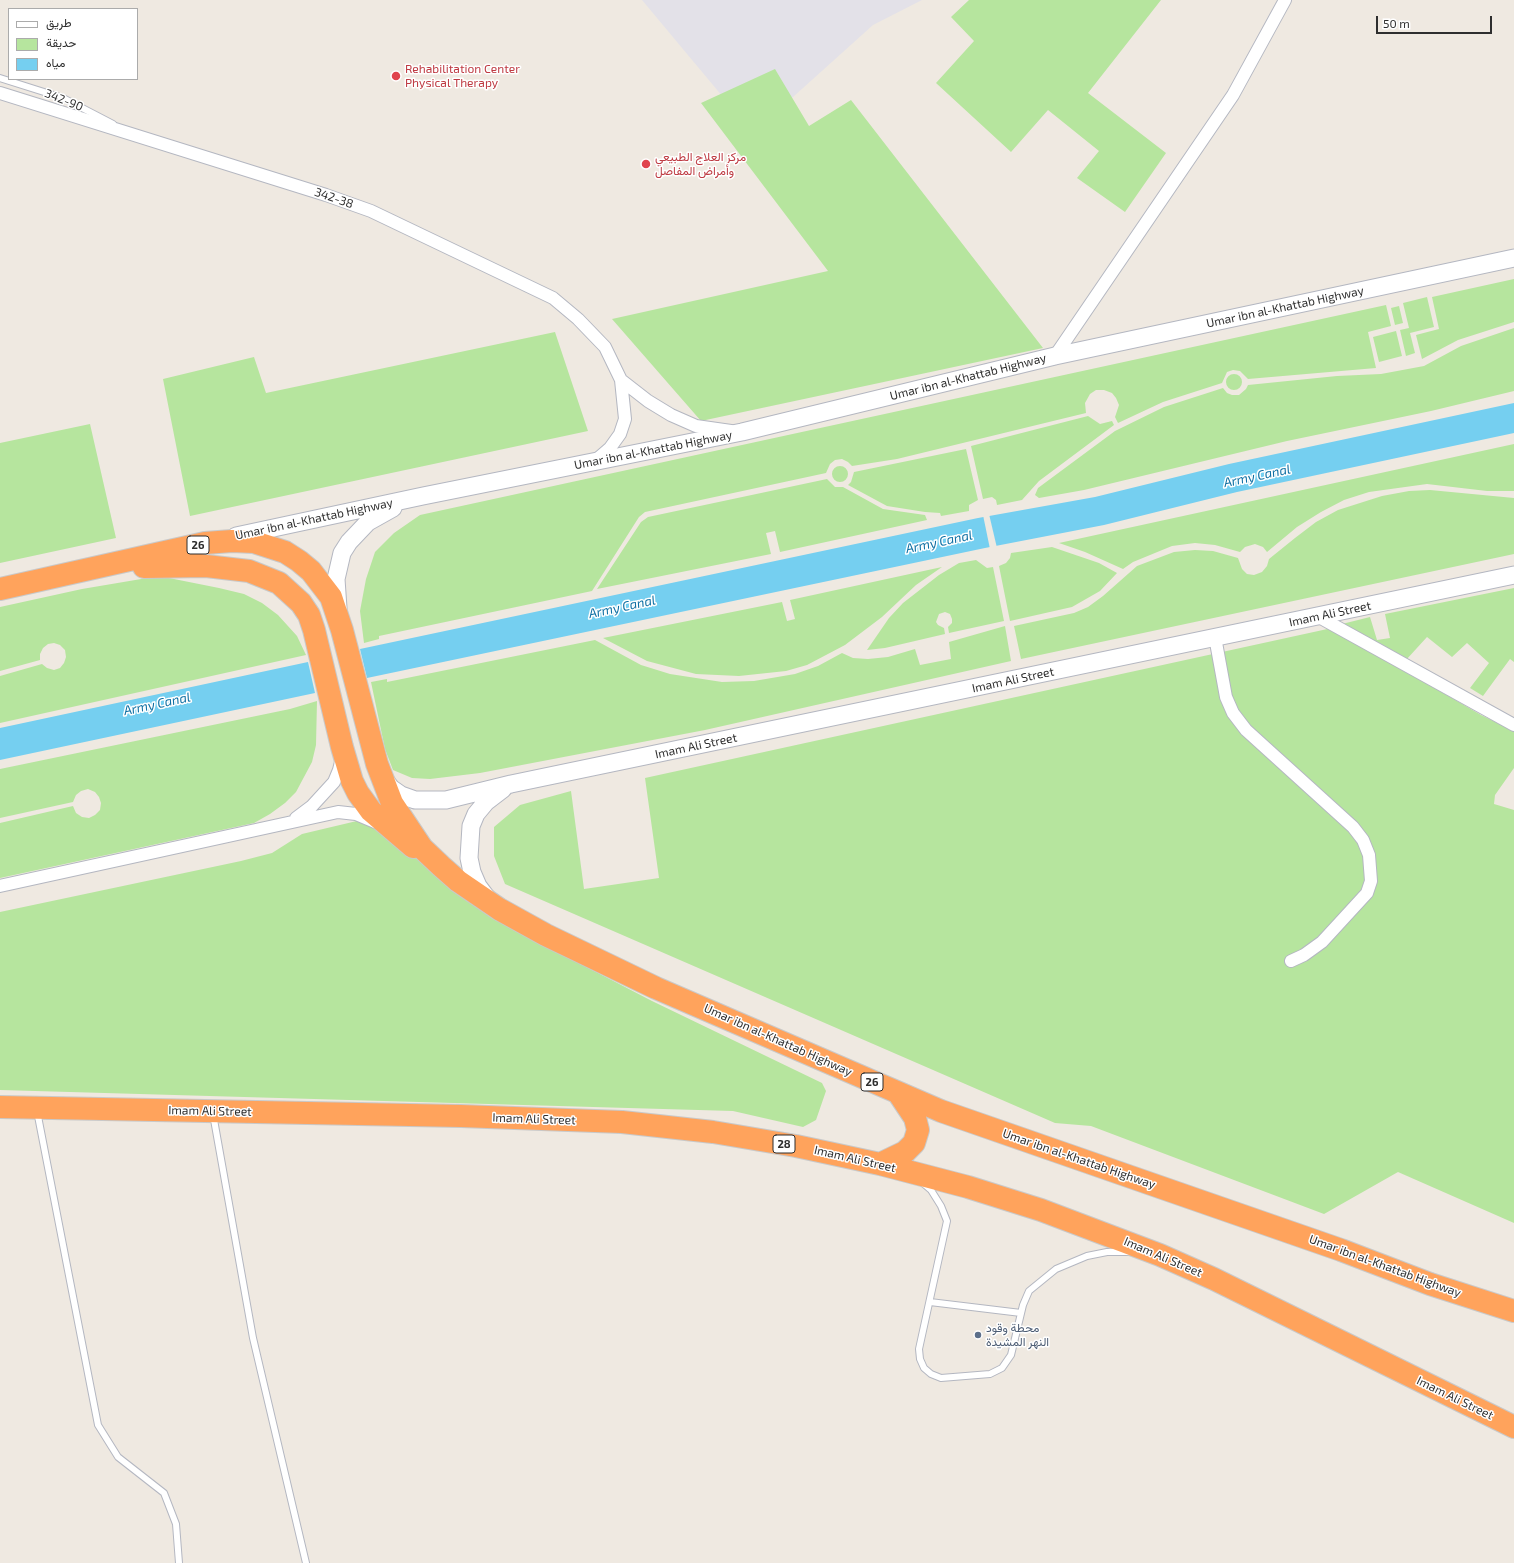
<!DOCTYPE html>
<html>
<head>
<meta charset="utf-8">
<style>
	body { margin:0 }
	#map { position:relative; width:1514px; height:1563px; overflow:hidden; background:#efe9e1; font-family:"Exo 2",Vazirmatn,sans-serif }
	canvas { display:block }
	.legend { position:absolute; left:8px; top:8px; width:130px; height:72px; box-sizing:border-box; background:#fff; border:1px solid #ababab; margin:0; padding:5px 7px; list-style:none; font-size:12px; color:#2e2e2e }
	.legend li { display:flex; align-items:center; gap:8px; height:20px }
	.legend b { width:20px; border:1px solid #ababab }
	.scale { position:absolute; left:1376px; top:16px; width:116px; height:18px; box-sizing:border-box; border:2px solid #2e2e2e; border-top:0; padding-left:5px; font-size:12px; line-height:14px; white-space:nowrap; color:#2e2e2e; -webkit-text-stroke:3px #fff; paint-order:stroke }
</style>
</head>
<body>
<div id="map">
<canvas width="1514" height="1563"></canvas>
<ul class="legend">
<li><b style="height:5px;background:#fff"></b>طريق</li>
<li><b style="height:11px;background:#b6e59e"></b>حديقة</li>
<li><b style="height:11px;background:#75cff0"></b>مياه</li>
</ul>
<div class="scale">50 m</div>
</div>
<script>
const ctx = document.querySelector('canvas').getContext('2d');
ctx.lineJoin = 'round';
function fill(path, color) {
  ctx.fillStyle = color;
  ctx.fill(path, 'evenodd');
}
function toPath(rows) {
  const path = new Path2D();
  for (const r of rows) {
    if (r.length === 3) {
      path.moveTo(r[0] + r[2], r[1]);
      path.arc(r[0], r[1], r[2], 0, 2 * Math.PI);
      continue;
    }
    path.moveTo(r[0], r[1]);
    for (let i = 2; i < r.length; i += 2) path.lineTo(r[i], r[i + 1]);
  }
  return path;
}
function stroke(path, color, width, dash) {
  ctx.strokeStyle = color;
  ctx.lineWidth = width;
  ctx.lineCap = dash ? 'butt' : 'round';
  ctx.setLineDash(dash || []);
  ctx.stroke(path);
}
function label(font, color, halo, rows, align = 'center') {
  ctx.font = font + ' "Exo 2",Vazirmatn,sans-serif';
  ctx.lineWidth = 3;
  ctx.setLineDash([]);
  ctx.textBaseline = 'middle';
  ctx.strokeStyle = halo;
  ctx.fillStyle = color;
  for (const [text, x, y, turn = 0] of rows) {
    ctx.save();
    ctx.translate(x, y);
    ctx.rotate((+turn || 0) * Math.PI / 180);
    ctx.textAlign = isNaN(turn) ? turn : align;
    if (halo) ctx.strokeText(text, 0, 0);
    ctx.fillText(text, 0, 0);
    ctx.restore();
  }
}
fill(toPath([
	[642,0,922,0,873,25,753,133]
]), '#e3e1e8');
fill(toPath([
	[969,0,1161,0,1088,93,1166,153,1125,212,1077,178,1099,151,1048,110,1011,152,936,83,974,41,951,17],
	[775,69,809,126,851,100,1043,348,701,421,612,319,828,271,701,103],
	[1514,279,1514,322,1458,340,1422,359,1416,335,1439,329,1432,297],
	[1427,297,1434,327,1410,333,1415,353,1406,356,1400,330,1409,328,1403,303],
	[1386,305,1391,326,1368,332,1376,368,1248,379,1240,371,1233,370,1227,372,1222,383,1163,402,1118,423,1115,417,1119,405,1116,398,1112,393,1104,390,1096,390,1090,394,1085,403,1086,413,897,459,852,466,848,462,842,459,835,460,830,464,826,473,645,512,639,517,592,591,379,636,379,639,364,643,360,611,366,579,375,552,394,533,420,515],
	[1399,306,1403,323,1395,325,1391,308],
	[1514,328,1514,391,1431,411,1287,441,1084,490,1039,498,1035,495,1038,488,1115,431,1164,407,1223,388,1227,393,1232,395,1239,395,1246,389,1248,385,1337,376,1381,374,1424,366,1461,346],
	[1396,331,1402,356,1379,362,1373,337],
	[555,332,588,431,190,516,163,379,254,357,266,393],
	[1234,382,8],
	[1088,416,1100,424,1112,421,1114,425,1039,481,1022,500,997,505,996,500,992,497,983,499,971,446],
	[90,424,116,538,0,563,0,443],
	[1514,444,1514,491,1487,491,1427,484,1369,492,1344,500,1321,512,1297,527,1267,552,1263,547,1255,544,1245,547,1240,552,1215,545,1195,543,1172,546,1133,562,1123,569,1085,552,1059,543],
	[966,449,978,500,969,505,969,511,941,516,940,513,925,512,887,506,848,485,851,482,854,472],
	[840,474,8],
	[827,479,835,487,843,487,883,509,925,515,927,520,780,552,775,531,766,533,771,554,597,589,641,522,648,517],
	[1430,490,1514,498,1514,554,1021,659,1014,626,1074,613,1088,607,1103,596,1137,566,1174,552,1195,550,1213,551,1238,558,1242,569,1247,574,1254,575,1262,572,1267,566,1269,559,1295,538,1316,522,1338,510,1382,496,1409,491],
	[1052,547,1099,563,1117,573,1100,591,1072,607,1010,621,999,566,1006,563,1010,558,1011,553],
	[976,560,987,568,993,567,1004,621,949,633,948,627,952,623,952,619,950,614,945,612,939,614,936,622,938,625,944,628,945,634,885,648,867,650,889,618,903,603,939,575,959,563],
	[942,567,916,585,882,617,845,645,807,665,786,671,739,676,696,674,647,661,603,638,782,602,787,621,795,619,790,600],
	[159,576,219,588,244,594,262,603,278,615,297,636,306,655,0,723,0,676,42,664,47,668,54,670,60,668,64,663,66,657,65,650,60,645,54,643,48,644,43,648,40,654,40,660,0,671,0,607,82,589],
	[1514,588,1514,662,1510,659,1483,696,1470,688,1489,663,1467,643,1452,657,1427,637,1406,660,1338,625,1370,617,1377,640,1390,638,1385,614],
	[1005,626,1011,661,705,730,480,773,430,779,412,778,393,770,385,749,371,682,387,679,387,682,595,640,641,665,670,674,722,682,754,681,795,674,818,666,842,653,853,658,868,659,888,657,915,649,920,665,951,659,949,642],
	[1332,628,1481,715,1514,731,1514,768,1495,795,1494,804,1514,810,1514,1223,1398,1172,1324,1214,1091,1126,1055,1123,505,884,494,856,494,827,520,805,571,791,584,889,659,878,645,778],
	[317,701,316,745,312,762,296,792,285,803,270,814,254,823,0,878,0,823,73,806,76,813,82,817,89,818,95,815,100,810,101,803,99,797,95,792,88,789,81,791,76,795,73,802,0,818,0,769,290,709],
	[361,820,395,840,448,886,492,918,652,1001,822,1083,826,1091,816,1120,803,1127,733,1111,0,1090,0,912,241,861,272,853,302,834]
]), '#b6e59e');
fill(toPath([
	[1514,403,1514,433,1237,492,1104,525,985,548,367,678,360,649,978,518,1095,497,1229,464],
	[308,662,315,693,0,760,0,728]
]), '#75cff0');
fill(toPath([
	[989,514,997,548,990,549,983,515]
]), '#efe9e1');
const lane = toPath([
	[0,78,63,98,113,124],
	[37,1111,98,1425,118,1457,164,1493,176,1524,179,1563],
	[213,1114,253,1338,306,1563],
	[924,1184,931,1190,941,1206,947,1221,919,1349,920,1359,924,1368,931,1374,941,1378,990,1374,1002,1368,1011,1355,1023,1305,1029,1291,1056,1269,1087,1256,1107,1252,1128,1252],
	[930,1302,1021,1313]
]);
const street = toPath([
	[0,93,326,195,371,211,553,298,578,319,605,347,621,380,625,419,620,434,610,448,595,461],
	[1055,356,1233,95,1285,0],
	[621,380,648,401,671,415,696,426,731,431],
	[1319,617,1514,725],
	[1215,637,1226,697,1233,713,1246,730,1353,827,1363,840,1369,855,1371,881,1367,893,1322,942,1304,955,1291,961],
	[296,818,312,806,334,782,339,770,342,758],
	[0,886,338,812,356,814,375,822]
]);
const secondary = toPath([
	[236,536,423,496,742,432,1055,356,1514,258],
	[338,608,336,579,342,553,349,542,368,522,393,508],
	[385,780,391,788,401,795,415,800,446,800,511,784,1514,575],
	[487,898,478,886,472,872,469,858,471,826,476,814,486,802,503,789]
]);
const highway = toPath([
	[144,567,206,566,249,571,279,583,301,603,309,615,314,630,342,747,352,781,358,793,371,811,413,847],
	[0,589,205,543,232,541,254,542,285,552,299,561,311,571,331,597,342,630,377,764,392,803,422,848,441,866,458,881,499,909,546,935,656,988,941,1111,1341,1250,1430,1284,1514,1311],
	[0,1107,461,1116,622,1122,713,1132,796,1146,880,1164,968,1187,1041,1210,1160,1255,1214,1279,1514,1427],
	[880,1164,905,1152,914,1143,918,1130,915,1118,899,1094]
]);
stroke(lane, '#b4b7c1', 8);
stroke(street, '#b4b7c1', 14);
stroke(secondary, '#b4b7c1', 19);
stroke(highway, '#c9c9c9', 24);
stroke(lane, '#fff', 6);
stroke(street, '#fff', 12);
stroke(secondary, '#fff', 17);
stroke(highway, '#ffa35c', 22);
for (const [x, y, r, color] of [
	[396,76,5,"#e0444e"],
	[646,164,5,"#e0444e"],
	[978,1335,4,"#5c6f8a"]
]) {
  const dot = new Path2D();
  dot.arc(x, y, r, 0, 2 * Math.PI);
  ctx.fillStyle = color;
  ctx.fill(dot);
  stroke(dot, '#fff', 1.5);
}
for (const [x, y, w] of [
	[198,545,22],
	[872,1082,22],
	[784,1144,22]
]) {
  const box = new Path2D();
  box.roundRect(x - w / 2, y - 9, w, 18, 3);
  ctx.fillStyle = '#fff';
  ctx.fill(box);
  stroke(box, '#2e2e2e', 1);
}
label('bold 11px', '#2e2e2e', null, [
	["26",198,545],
	["26",872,1082],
	["28",784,1144]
]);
label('12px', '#be3a42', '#fff', [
	["Rehabilitation Center",405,69],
	["Physical Therapy",405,83],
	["مركز العلاج الطبيعي",655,157],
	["وأمراض المفاصل",655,171]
], 'left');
label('12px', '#2e2e2e', '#fff', [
	["342-90",64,100,22],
	["342-38",334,198,19],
	["Umar ibn al-Khattab Highway",1285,307,-12],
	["Umar ibn al-Khattab Highway",968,377,-14],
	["Umar ibn al-Khattab Highway",653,450,-11],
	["Umar ibn al-Khattab Highway",314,519,-12],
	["Imam Ali Street",1330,614,-12],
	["Imam Ali Street",1013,680,-12],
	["Imam Ali Street",696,746,-12],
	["Umar ibn al-Khattab Highway",778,1040,24],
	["Imam Ali Street",210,1111,1],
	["Imam Ali Street",534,1119,2],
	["Imam Ali Street",855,1159,13],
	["Umar ibn al-Khattab Highway",1079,1159,19],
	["Imam Ali Street",1163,1257,23],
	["Umar ibn al-Khattab Highway",1385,1266,20],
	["Imam Ali Street",1455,1398,26]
]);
label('12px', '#4e5e75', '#fff', [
	["محطة وقود",986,1328],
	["النهر المشيدة",986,1342]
], 'left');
label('italic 13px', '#0d6fa3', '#fff', [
	["Army Canal",1257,476,-12],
	["Army Canal",939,542,-12],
	["Army Canal",622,607,-12],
	["Army Canal",157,704,-12]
]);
</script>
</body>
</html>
